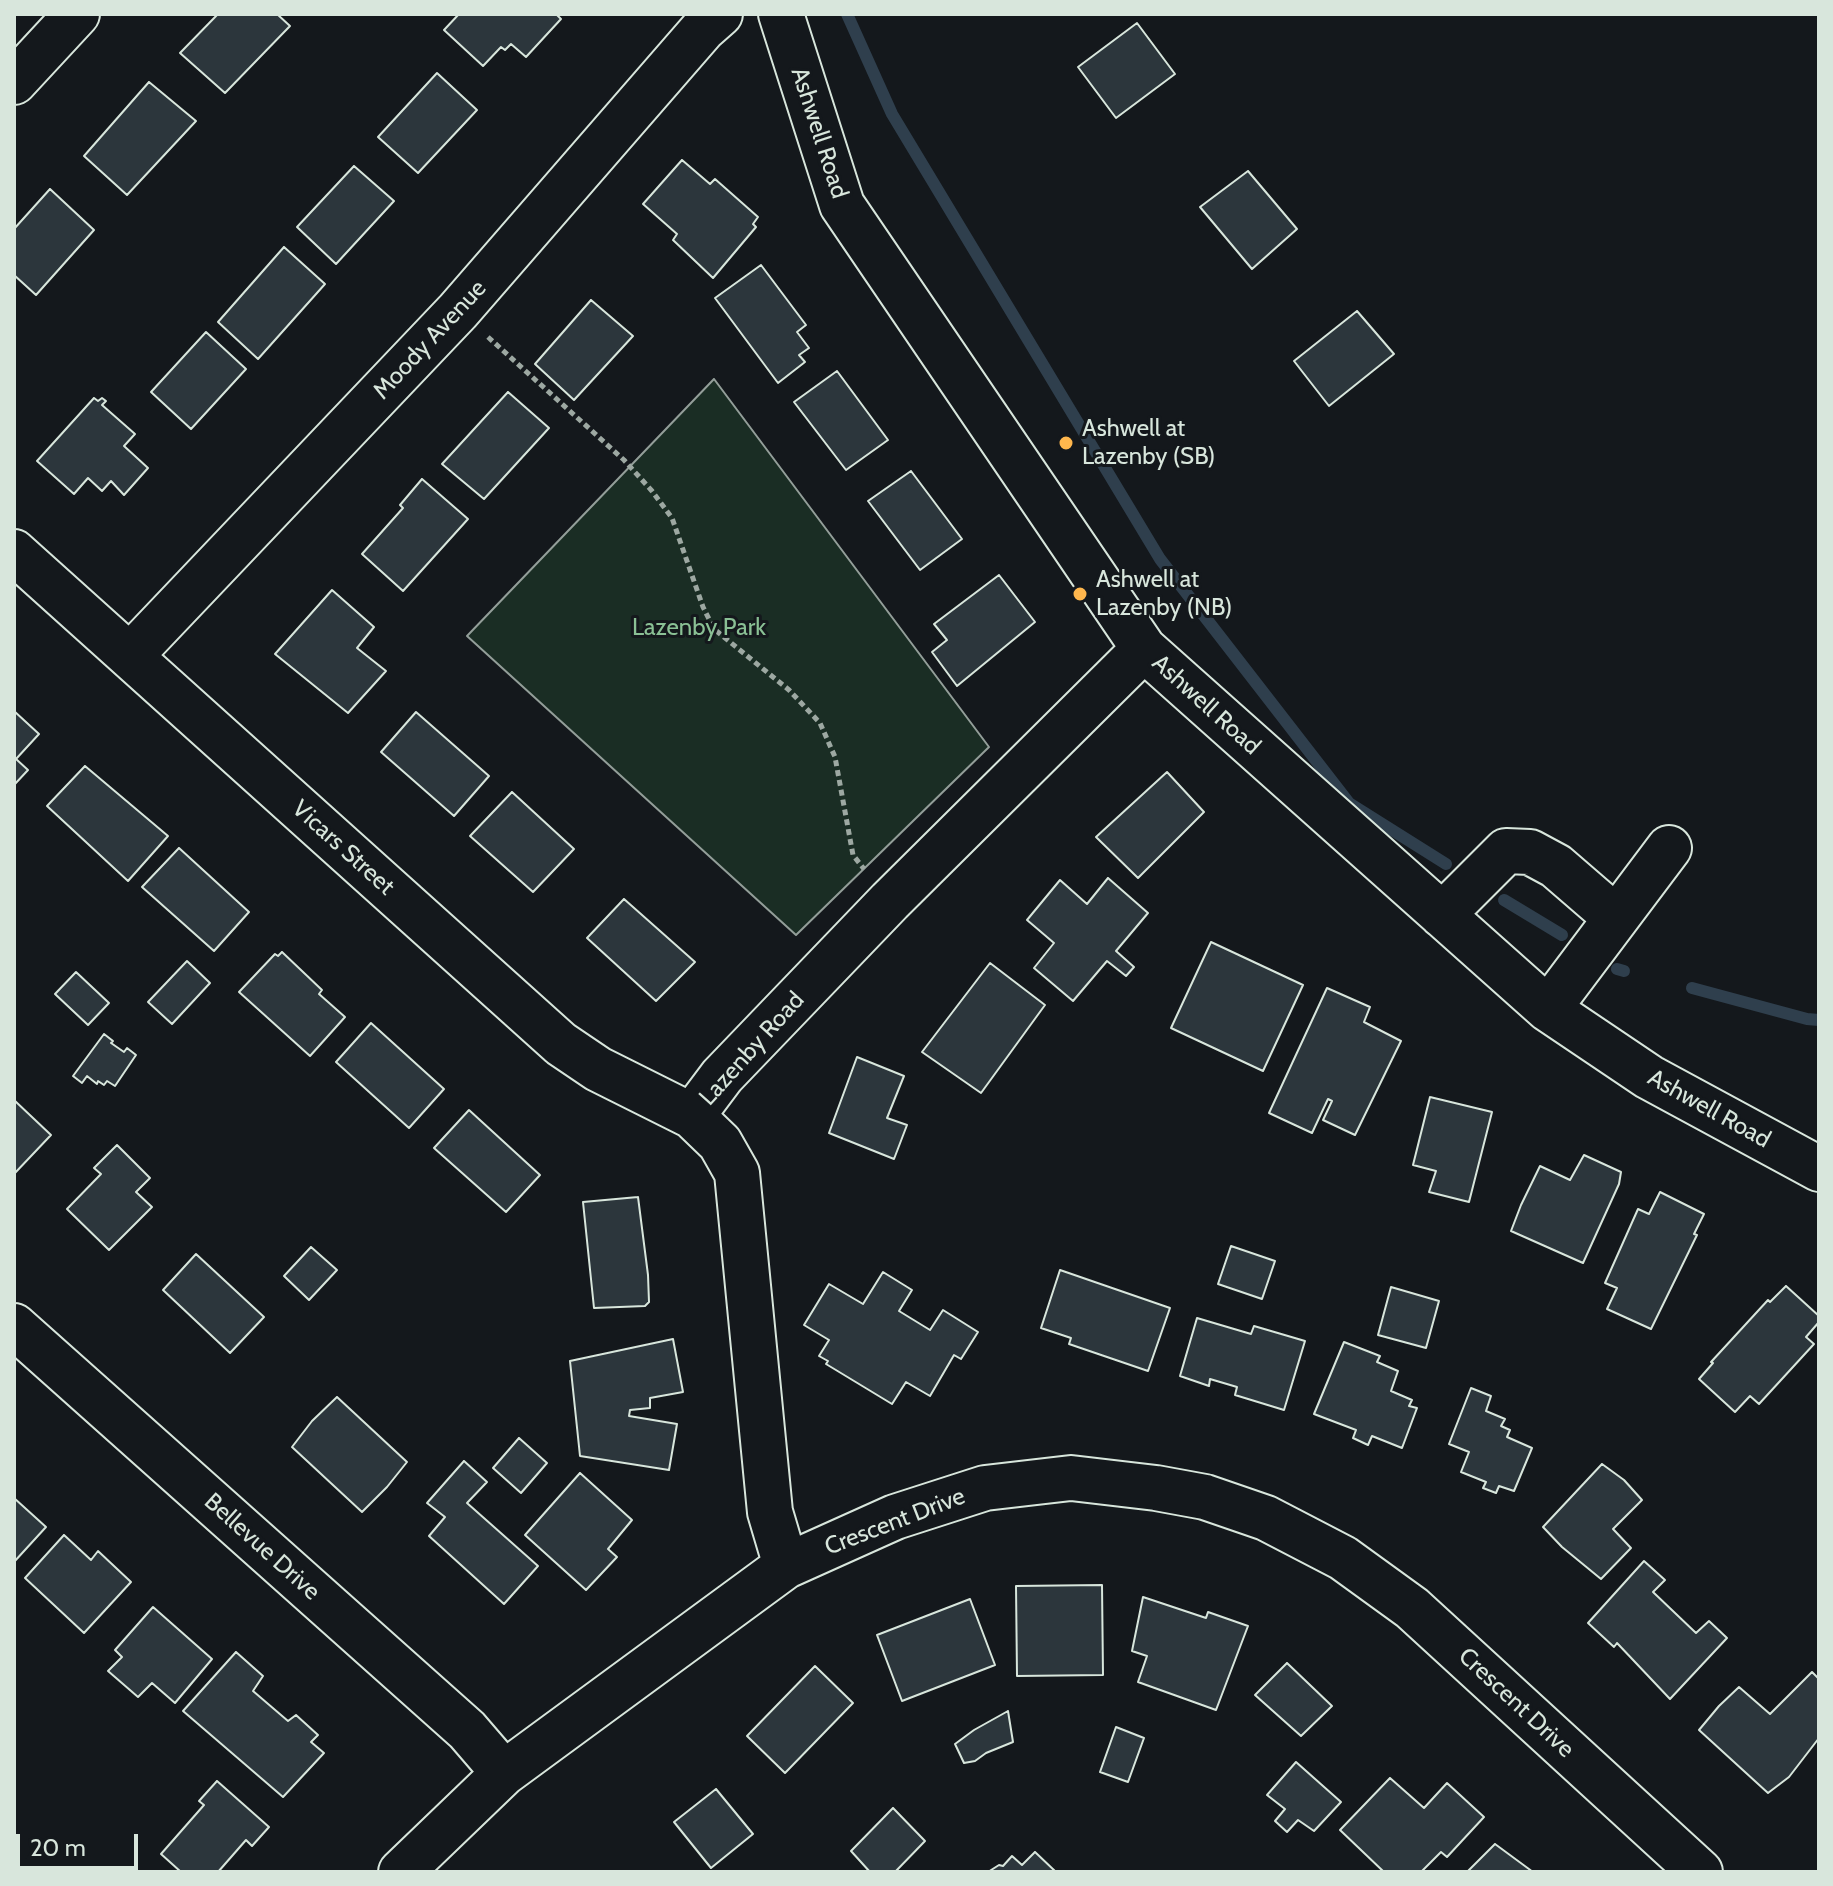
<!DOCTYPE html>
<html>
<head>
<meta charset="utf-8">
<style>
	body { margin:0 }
	#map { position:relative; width:1833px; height:1886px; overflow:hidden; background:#14181c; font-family:Cabin,sans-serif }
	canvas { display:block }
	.frame { position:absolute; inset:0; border:16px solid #d8e6dc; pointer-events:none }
	.scale { position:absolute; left:16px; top:1834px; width:122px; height:36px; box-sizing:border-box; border:4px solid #d8e6dc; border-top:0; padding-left:10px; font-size:24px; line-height:28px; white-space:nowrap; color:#d8e6dc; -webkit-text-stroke:6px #14181c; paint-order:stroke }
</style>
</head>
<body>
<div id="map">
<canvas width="1833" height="1886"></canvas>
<div class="frame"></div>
<div class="scale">20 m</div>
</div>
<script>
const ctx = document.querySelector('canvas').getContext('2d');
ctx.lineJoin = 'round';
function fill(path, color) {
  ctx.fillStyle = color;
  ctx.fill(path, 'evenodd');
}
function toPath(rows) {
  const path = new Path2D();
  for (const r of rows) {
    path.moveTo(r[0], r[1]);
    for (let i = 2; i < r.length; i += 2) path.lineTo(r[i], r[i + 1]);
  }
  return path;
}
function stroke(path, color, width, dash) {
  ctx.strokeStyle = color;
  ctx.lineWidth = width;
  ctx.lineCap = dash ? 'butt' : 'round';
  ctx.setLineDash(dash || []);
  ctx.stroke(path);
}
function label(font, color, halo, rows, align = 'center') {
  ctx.font = font + ' Cabin,sans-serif';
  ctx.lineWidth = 6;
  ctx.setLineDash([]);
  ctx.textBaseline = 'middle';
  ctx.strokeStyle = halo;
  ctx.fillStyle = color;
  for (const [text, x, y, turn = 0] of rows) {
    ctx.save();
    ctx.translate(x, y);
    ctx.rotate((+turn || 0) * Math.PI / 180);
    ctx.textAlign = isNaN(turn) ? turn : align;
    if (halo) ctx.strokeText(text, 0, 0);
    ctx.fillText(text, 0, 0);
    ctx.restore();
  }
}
const green = toPath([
	[714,379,989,747,796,935,467,636,714,379]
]);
fill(green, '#1a2d24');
stroke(green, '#939e99', 2);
stroke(toPath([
	[847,14,892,114,1160,559,1349,803,1446,864],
	[1504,900,1562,935],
	[1617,969,1624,971],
	[1692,988,1807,1019,1819,1020]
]), '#2f3f4d', 12);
const building = toPath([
	[218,14,277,14,290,26,225,93,180,53,218,14],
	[459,14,556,14,561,19,526,57,511,44,505,50,501,47,483,66,444,30,459,14],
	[1137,23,1175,74,1116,118,1078,67,1137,23],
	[437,73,477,110,418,173,378,137,437,73],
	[149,82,196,121,127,195,84,156,149,82],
	[682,160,710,184,715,179,758,217,753,224,756,227,713,278,673,240,677,234,643,204,682,160],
	[354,166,394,201,336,264,297,227,354,166],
	[1248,171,1297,229,1252,269,1200,207,1248,171],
	[50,189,94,230,36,295,14,275,14,229,50,189],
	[284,247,325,284,258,359,218,322,284,247],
	[761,265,806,325,797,332,809,348,799,355,805,362,778,383,715,298,761,265],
	[591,300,633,336,574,400,535,364,591,300],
	[1357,311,1394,354,1329,406,1294,361,1357,311],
	[206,332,246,369,191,429,151,392,206,332],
	[837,371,888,440,846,470,794,402,837,371],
	[508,392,549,428,484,499,442,464,508,392],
	[94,398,98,401,102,398,106,401,102,405,135,434,124,446,148,468,124,495,111,481,102,491,88,478,74,494,37,461,94,398],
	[911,471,962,539,920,570,868,501,911,471],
	[422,479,468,519,403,591,362,554,403,508,400,505,422,479],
	[999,575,1035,622,957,686,932,652,947,640,934,624,999,575],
	[332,590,374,627,357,648,386,671,348,713,275,654,332,590],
	[14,711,39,734,16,759,28,770,14,785,14,711],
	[416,712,489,776,454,816,381,752,416,712],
	[85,766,168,836,128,881,47,806,85,766],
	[1167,772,1204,812,1138,878,1096,837,1167,772],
	[512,792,574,849,533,892,470,836,512,792],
	[179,848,249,912,214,951,142,887,179,848],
	[1108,878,1148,913,1116,951,1134,967,1126,976,1107,961,1073,1001,1034,968,1054,943,1027,920,1060,880,1087,904,1108,878],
	[624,899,695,962,656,1001,587,938,624,899],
	[1211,942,1303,985,1263,1071,1171,1028,1211,942],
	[282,952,322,990,319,994,345,1017,310,1056,239,992,275,954,278,956,282,952],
	[187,961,210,983,172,1024,148,1002,187,961],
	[990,963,1045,1005,981,1093,922,1052,990,963],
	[76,972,109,1003,88,1025,55,994,76,972],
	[1327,988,1370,1007,1364,1022,1401,1041,1355,1135,1323,1120,1332,1101,1328,1099,1312,1133,1269,1113,1327,988],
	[371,1023,444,1089,409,1128,336,1062,371,1023],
	[104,1034,113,1041,111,1043,124,1052,127,1048,136,1055,115,1086,107,1081,104,1085,98,1081,97,1084,87,1076,82,1083,73,1076,104,1034],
	[857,1057,904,1076,887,1118,907,1125,894,1159,829,1133,857,1057],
	[1430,1097,1492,1112,1469,1202,1429,1192,1436,1171,1413,1165,1430,1097],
	[14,1100,51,1135,14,1174,14,1100],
	[469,1110,540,1175,506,1212,434,1148,469,1110],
	[117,1145,150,1178,136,1192,152,1207,109,1250,67,1209,101,1174,94,1168,117,1145],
	[1584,1155,1621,1172,1619,1184,1583,1263,1511,1231,1521,1205,1540,1166,1570,1180,1584,1155],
	[1660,1192,1704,1214,1694,1234,1697,1235,1651,1329,1607,1309,1617,1288,1605,1283,1638,1209,1649,1214,1660,1192],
	[638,1197,648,1275,649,1302,645,1306,594,1308,583,1202,638,1197],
	[1231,1246,1275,1261,1262,1299,1218,1284,1231,1246],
	[311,1247,337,1270,309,1300,284,1276,311,1247],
	[196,1254,264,1317,230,1353,163,1290,196,1254],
	[1060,1270,1170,1308,1148,1371,1069,1344,1071,1338,1041,1328,1060,1270],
	[883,1272,912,1290,899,1311,930,1330,943,1310,978,1332,961,1359,954,1355,930,1396,906,1382,892,1404,826,1364,828,1361,819,1356,829,1340,804,1325,829,1284,863,1304,883,1272],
	[1786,1286,1819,1316,1819,1322,1806,1337,1814,1344,1759,1404,1750,1396,1735,1412,1699,1379,1713,1363,1711,1362,1768,1300,1770,1302,1786,1286],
	[1391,1287,1439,1301,1426,1348,1378,1335,1391,1287],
	[1197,1318,1251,1334,1254,1326,1305,1341,1284,1410,1235,1395,1237,1387,1210,1379,1209,1386,1180,1376,1197,1318],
	[673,1339,683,1392,650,1398,650,1408,630,1410,629,1416,677,1424,669,1470,580,1456,570,1361,673,1339],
	[1344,1342,1380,1356,1377,1362,1398,1371,1391,1391,1412,1400,1409,1406,1417,1408,1402,1448,1372,1436,1368,1445,1353,1438,1356,1430,1314,1414,1344,1342],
	[1471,1388,1491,1396,1486,1411,1505,1419,1501,1426,1510,1430,1507,1437,1532,1448,1514,1491,1499,1486,1496,1493,1483,1488,1486,1482,1461,1472,1469,1452,1449,1444,1471,1388],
	[337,1397,407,1462,387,1487,362,1512,292,1447,312,1421,337,1397],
	[519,1438,547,1463,521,1493,493,1468,519,1438],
	[464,1461,487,1482,467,1503,538,1566,504,1604,429,1536,445,1517,427,1503,464,1461],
	[1602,1464,1624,1480,1642,1500,1613,1529,1631,1548,1601,1579,1562,1547,1543,1527,1602,1464],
	[580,1473,632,1520,608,1549,617,1557,586,1590,525,1535,580,1473],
	[14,1498,46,1527,14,1562,14,1498],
	[64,1535,91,1560,98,1551,131,1582,84,1633,25,1578,64,1535],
	[1644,1561,1665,1580,1653,1592,1696,1633,1709,1621,1727,1638,1670,1699,1617,1643,1614,1647,1588,1623,1644,1561],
	[1102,1585,1103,1675,1017,1676,1016,1586,1102,1585],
	[1143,1597,1206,1618,1208,1612,1248,1626,1216,1710,1138,1682,1147,1656,1132,1651,1143,1597],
	[970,1599,995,1665,902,1701,877,1635,970,1599],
	[153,1607,212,1659,175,1703,152,1683,138,1697,108,1671,122,1657,115,1650,153,1607],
	[236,1652,263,1676,253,1691,288,1721,296,1715,318,1735,311,1742,324,1753,283,1797,183,1711,236,1652],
	[1287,1663,1332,1706,1301,1736,1255,1695,1287,1663],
	[815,1666,853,1703,785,1773,747,1736,815,1666],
	[1812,1672,1819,1679,1819,1738,1789,1777,1768,1793,1699,1730,1719,1706,1739,1687,1770,1714,1812,1672],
	[1008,1711,1013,1742,986,1753,975,1761,964,1763,955,1744,974,1730,1008,1711],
	[1116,1727,1144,1738,1128,1782,1100,1772,1116,1727],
	[1296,1762,1341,1802,1314,1831,1298,1820,1287,1832,1275,1821,1285,1809,1267,1795,1296,1762],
	[1390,1778,1424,1808,1447,1783,1484,1817,1447,1857,1441,1852,1421,1872,1384,1872,1340,1830,1390,1778],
	[217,1781,269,1827,252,1846,246,1840,218,1872,181,1872,161,1854,204,1805,199,1801,217,1781],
	[716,1789,753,1834,711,1868,674,1822,716,1789],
	[893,1808,925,1841,895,1872,870,1872,851,1851,893,1808],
	[1495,1844,1533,1872,1467,1872,1495,1844],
	[1035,1852,1056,1872,988,1872,999,1865,1003,1866,1012,1856,1022,1865,1035,1852]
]);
fill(building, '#2c363c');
stroke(building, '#d8e6dc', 2);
const minor = toPath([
	[781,14,842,205,1144,649,1548,1009,1649,1077,1819,1169],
	[14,82,77,14],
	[14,552,561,1044,598,1069,692,1116],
	[130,656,458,311,703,29,720,14],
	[1442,915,1506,851,1530,852,1556,866,1615,917],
	[1548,1009,1669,848],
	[14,1326,467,1730,504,1773],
	[786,1566,770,1512,737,1173,720,1143,692,1116,722,1076,890,901,1144,649],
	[401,1872,504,1773,786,1566,895,1517,985,1488,1071,1478,1156,1488,1205,1497,1266,1518,1343,1558,1412,1608,1700,1872]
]);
stroke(minor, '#d8e6dc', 48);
stroke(toPath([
	[488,337,624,460,652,491,672,518,703,607,714,629,789,690,820,723,835,757,853,855,864,869]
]), '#9da8a2', 5, [6, 4]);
stroke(minor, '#14181c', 44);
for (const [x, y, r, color] of [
	[1066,443,8,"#ffb74d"],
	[1080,594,8,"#ffb74d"]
]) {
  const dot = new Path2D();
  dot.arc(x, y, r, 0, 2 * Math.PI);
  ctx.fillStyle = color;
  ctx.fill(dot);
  stroke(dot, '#14181c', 3);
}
label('24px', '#d8e6dc', '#14181c', [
	["Ashwell Road",819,133,72],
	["Moody Avenue",430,340,-47],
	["Ashwell Road",1206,705,42],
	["Vicars Street",343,848,42],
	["Lazenby Road",752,1049,-48],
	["Ashwell Road",1709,1109,29],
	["Crescent Drive",895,1522,-21],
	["Bellevue Drive",262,1547,42],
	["Crescent Drive",1516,1703,43]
]);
label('24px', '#d8e6dc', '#14181c', [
	["Ashwell at",1082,429],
	["Lazenby (SB)",1082,457],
	["Ashwell at",1096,580],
	["Lazenby (NB)",1096,608]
], 'left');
label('24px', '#8ac095', '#14181c', [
	["Lazenby Park",699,628]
]);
</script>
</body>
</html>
